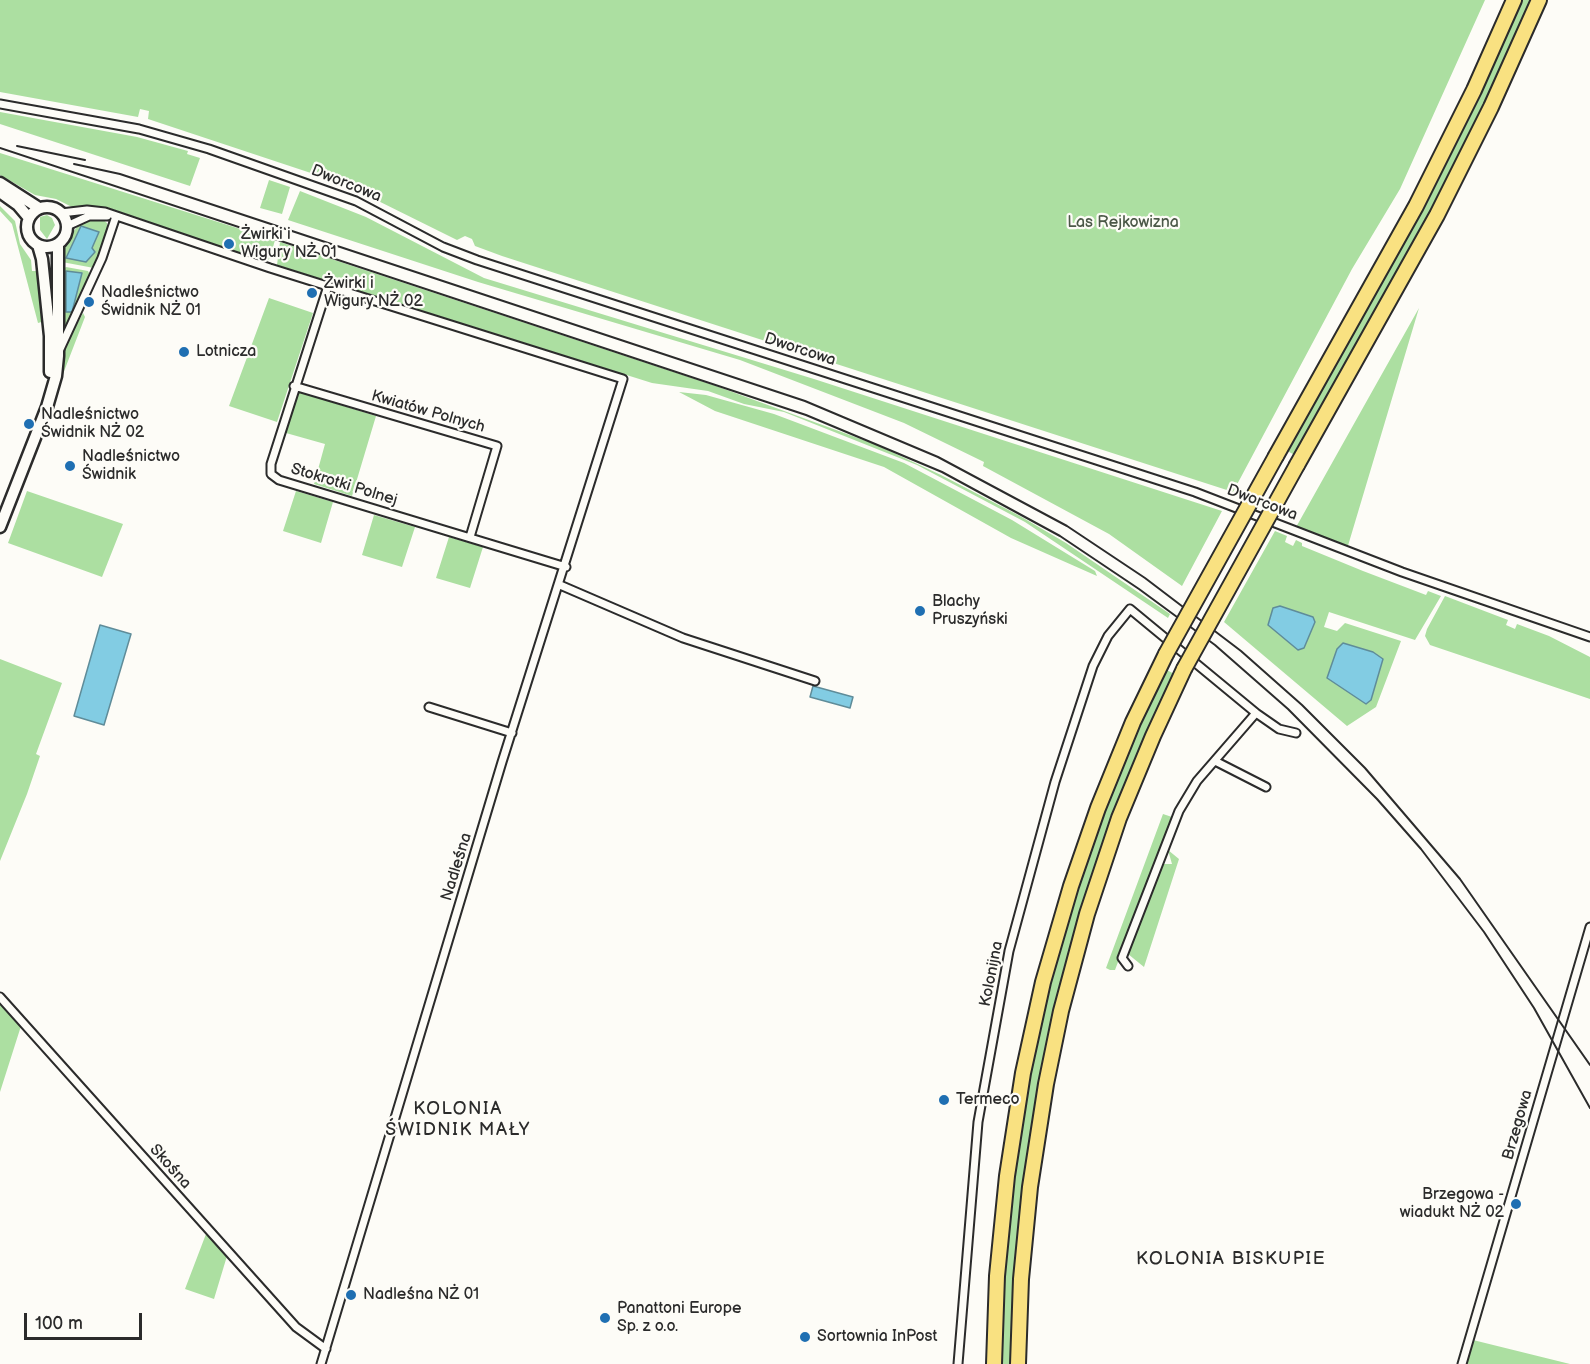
<!DOCTYPE html>
<html>
<head>
<meta charset="utf-8">
<style>
	body { margin:0 }
	#map { position:relative; width:1590px; height:1364px; overflow:hidden; background:#fdfcf7; font-family:"Balsamiq Sans",sans-serif }
	canvas { display:block }
	.scale { position:absolute; left:24px; top:1313px; width:118px; height:27px; box-sizing:border-box; border:3px solid #2b2b2b; border-top:0; padding-left:8px; font-size:18px; line-height:21px; white-space:nowrap; color:#2b2b2b; -webkit-text-stroke:4px #fdfcf7; paint-order:stroke }
</style>
</head>
<body>
<div id="map">
<canvas width="1590" height="1364"></canvas>
<div class="scale">100 m</div>
</div>
<script>
const ctx = document.querySelector('canvas').getContext('2d');
ctx.lineJoin = 'round';
function fill(path, color) {
  ctx.fillStyle = color;
  ctx.fill(path, 'evenodd');
}
function toPath(rows) {
  const path = new Path2D();
  for (const r of rows) {
    if (r.length === 3) {
      path.moveTo(r[0] + r[2], r[1]);
      path.arc(r[0], r[1], r[2], 0, 2 * Math.PI);
      continue;
    }
    path.moveTo(r[0], r[1]);
    for (let i = 2; i < r.length; i += 2) path.lineTo(r[i], r[i + 1]);
  }
  return path;
}
function stroke(path, color, width, dash) {
  ctx.strokeStyle = color;
  ctx.lineWidth = width;
  ctx.lineCap = dash ? 'butt' : 'round';
  ctx.setLineDash(dash || []);
  ctx.stroke(path);
}
function label(font, color, halo, rows, align = 'center') {
  ctx.font = font + ' "Balsamiq Sans",sans-serif';
  ctx.lineWidth = 4.5;
  ctx.setLineDash([]);
  ctx.textBaseline = 'middle';
  ctx.strokeStyle = halo;
  ctx.fillStyle = color;
  for (const [text, x, y, turn = 0] of rows) {
    ctx.save();
    ctx.translate(x, y);
    ctx.rotate((+turn || 0) * Math.PI / 180);
    ctx.textAlign = isNaN(turn) ? turn : align;
    if (halo) ctx.strokeText(text, 0, 0);
    ctx.fillText(text, 0, 0);
    ctx.restore();
  }
}
fill(toPath([
	[0,0,1485,0,1400,189,1352,269,1233,492,502,256,475,246,472,239,465,236,457,240,344,184,148,119,149,111,140,109,138,117,0,92],
	[1519,0,1533,0,1476,126,1430,217,1296,456,1286,450,1407,234],
	[0,112,137,137,188,151,187,154,200,158,190,186,0,124],
	[0,153,275,240,270,258,266,262,106,207,72,207,56,199,35,195,0,175],
	[269,180,290,187,282,214,260,208],
	[300,191,366,217,484,278,814,379,1222,511,1182,586,1109,534,983,466,984,462,904,423,740,360,478,282,288,220],
	[0,206,15,221,20,244,31,260,32,271,37,271,45,321,38,323,12,224,0,211],
	[47,215,52,218,55,225,47,239,40,230,40,217],
	[89,219,102,219,107,223,108,230,94,268,62,262,62,252,73,232,81,222],
	[280,242,716,386,877,445,941,475,1020,516,1066,543,1170,614,1168,618,1025,522,917,465,784,412,744,404,708,391,652,383,277,265],
	[66,267,88,271,90,275,63,339,63,269],
	[269,298,313,313,277,422,229,406],
	[1419,308,1347,549,1295,529,1369,397],
	[83,313,85,317,63,374,60,371,63,350],
	[299,392,376,416,352,496,314,484,325,444,286,433],
	[679,392,706,395,774,414,904,463,1012,520,1095,571,1097,576,1011,538,884,467,715,411],
	[27,491,123,524,102,577,8,543],
	[296,491,333,502,321,543,283,531],
	[374,515,415,527,402,567,362,555],
	[1275,531,1287,536,1285,542,1293,546,1296,540,1302,543,1302,546,1363,571,1426,595,1428,591,1441,596,1415,640,1329,612,1324,627,1337,631,1345,623,1401,641,1376,707,1347,726,1224,622],
	[449,537,483,547,470,588,436,578],
	[1445,596,1508,620,1506,625,1515,629,1517,624,1549,636,1590,657,1590,699,1430,645,1425,636,1427,629],
	[0,659,62,683,36,754,40,756,27,794,0,861],
	[1167,670,1176,675,1064,979,1013,1364,999,1364,1000,1311,1019,1122,1050,979,1093,836,1123,763],
	[1163,814,1172,817,1115,970,1110,970,1106,968],
	[1168,850,1179,859,1144,967,1128,954,1162,864,1172,864],
	[0,1001,21,1026,0,1092],
	[206,1234,227,1256,214,1299,185,1289],
	[1473,1340,1570,1364,1467,1364]
]), '#acdfa1');
const water = toPath([
	[81,226,99,232,92,248,95,252,86,262,66,258,81,226],
	[66,271,82,273,72,312,66,312,66,271],
	[1280,606,1313,617,1315,622,1304,648,1298,650,1268,625,1273,608,1280,606],
	[100,625,131,634,104,725,74,716,100,625],
	[1343,643,1373,652,1383,659,1371,700,1366,704,1327,678,1337,649,1343,643],
	[813,686,853,697,850,708,810,697,813,686]
]);
fill(water, '#82cce3');
stroke(water, '#5f8c99', 1.5);
const street = toPath([
	[0,104,139,129,209,149,356,201,443,247,477,260,1195,492,1402,572,1590,637],
	[61,213,87,210,105,212,270,268,623,379,502,762,321,1364],
	[67,226,89,216,107,216],
	[328,286,271,464,271,474,279,480,566,567],
	[60,349,102,258,116,216],
	[294,386,497,446,470,537],
	[560,585,683,638,815,681],
	[429,707,512,733],
	[1256,713,1279,729,1296,733],
	[1215,761,1266,787],
	[0,997,296,1327,326,1349],
	[958,1364,978,1122,1009,951,1055,782,1093,666,1108,636,1130,609,1256,713,1197,781,1179,811,1122,958,1128,966],
	[1462,1364,1590,927]
]);
const secondary = toPath([
	[0,183,39,208],
	[0,192,18,205,29,218],
	[47,227,20],
	[38,245,42,259,50,336,50,372],
	[0,527,47,407,56,376,58,356,58,244]
]);
const highway = toPath([
	[1276,456,1416,206,1474,90,1514,0],
	[1297,465,1437,215,1491,107,1539,0],
	[994,1364,997,1276,1007,1176,1023,1073,1043,982,1071,886,1098,808,1133,722,1166,654],
	[1018,1364,1021,1279,1030,1187,1046,1084,1061,1011,1087,914,1119,818,1153,736,1184,669]
]);
stroke(street, '#2b2b2b', 11);
stroke(secondary, '#2b2b2b', 15);
stroke(highway, '#2b2b2b', 18);
stroke(street, '#fdfcf7', 7);
stroke(secondary, '#fdfcf7', 10);
stroke(highway, '#f9e181', 14);
stroke(toPath([
	[17,146,85,160],
	[0,148,806,415,942,472,1060,536,1139,589,1215,645,1288,709,1377,799,1421,849,1484,932,1534,1008,1590,1108],
	[74,164,120,174,805,401,938,457,1067,526,1145,578,1241,651,1302,705,1365,768,1460,879,1590,1065]
]), '#2b2b2b', 2);
const highwayBridge = toPath([
	[1166,654,1276,456],
	[1184,669,1297,465]
]);
stroke(highwayBridge, '#2b2b2b', 18, []);
stroke(highwayBridge, '#f9e181', 14);
for (const [x, y, r, color] of [
	[229,244,6,"#1f6fb2"],
	[312,293,6,"#1f6fb2"],
	[89,302,6,"#1f6fb2"],
	[184,352,6,"#1f6fb2"],
	[29,424,6,"#1f6fb2"],
	[70,466,6,"#1f6fb2"],
	[920,611,6,"#1f6fb2"],
	[944,1100,6,"#1f6fb2"],
	[1516,1204,6,"#1f6fb2"],
	[351,1295,6,"#1f6fb2"],
	[605,1318,6,"#1f6fb2"],
	[805,1337,6,"#1f6fb2"]
]) {
  const dot = new Path2D();
  dot.arc(x, y, r, 0, 2 * Math.PI);
  ctx.fillStyle = color;
  ctx.fill(dot);
  stroke(dot, '#fdfcf7', 2);
}
label('16px', '#2b2b2b', '#fdfcf7', [
	["Dworcowa",346,184,22],
	["Dworcowa",800,350,18],
	["Kwiatów Polnych",428,412,16],
	["Stokrotki Polnej",344,485,17],
	["Dworcowa",1262,503,21],
	["Nadleśna",457,867,-73],
	["Kolonijna",992,974,-79],
	["Brzegowa",1518,1125,-74],
	["Skośna",170,1167,48]
]);
label('16px', '#4b5848', '#fdfcf7', [
	["Las Rejkowizna",1123,223]
]);
label('16px', '#2b2b2b', '#fdfcf7', [
	["Żwirki i",241,235],
	["Wigury NŻ 01",241,253],
	["Żwirki i",324,284],
	["Wigury NŻ 02",324,302],
	["Nadleśnictwo",101,293],
	["Świdnik NŻ 01",101,311],
	["Lotnicza",196,352],
	["Nadleśnictwo",41,415],
	["Świdnik NŻ 02",41,433],
	["Nadleśnictwo",82,457],
	["Świdnik",82,475],
	["Blachy",932,602],
	["Pruszyński",932,620],
	["Termeco",956,1100],
	["Brzegowa -",1504,1195,"right"],
	["wiadukt NŻ 02",1504,1213,"right"],
	["Nadleśna NŻ 01",363,1295],
	["Panattoni Europe",617,1309],
	["Sp. z o.o.",617,1327],
	["Sortownia InPost",817,1337]
], 'left');
ctx.letterSpacing = '1.5px';
label('18px', '#2b2b2b', '#fdfcf7', [
	["KOLONIA",458,1109],
	["ŚWIDNIK MAŁY",458,1130],
	["KOLONIA BISKUPIE",1231,1259]
]);
ctx.letterSpacing = '0px';
</script>
</body>
</html>
